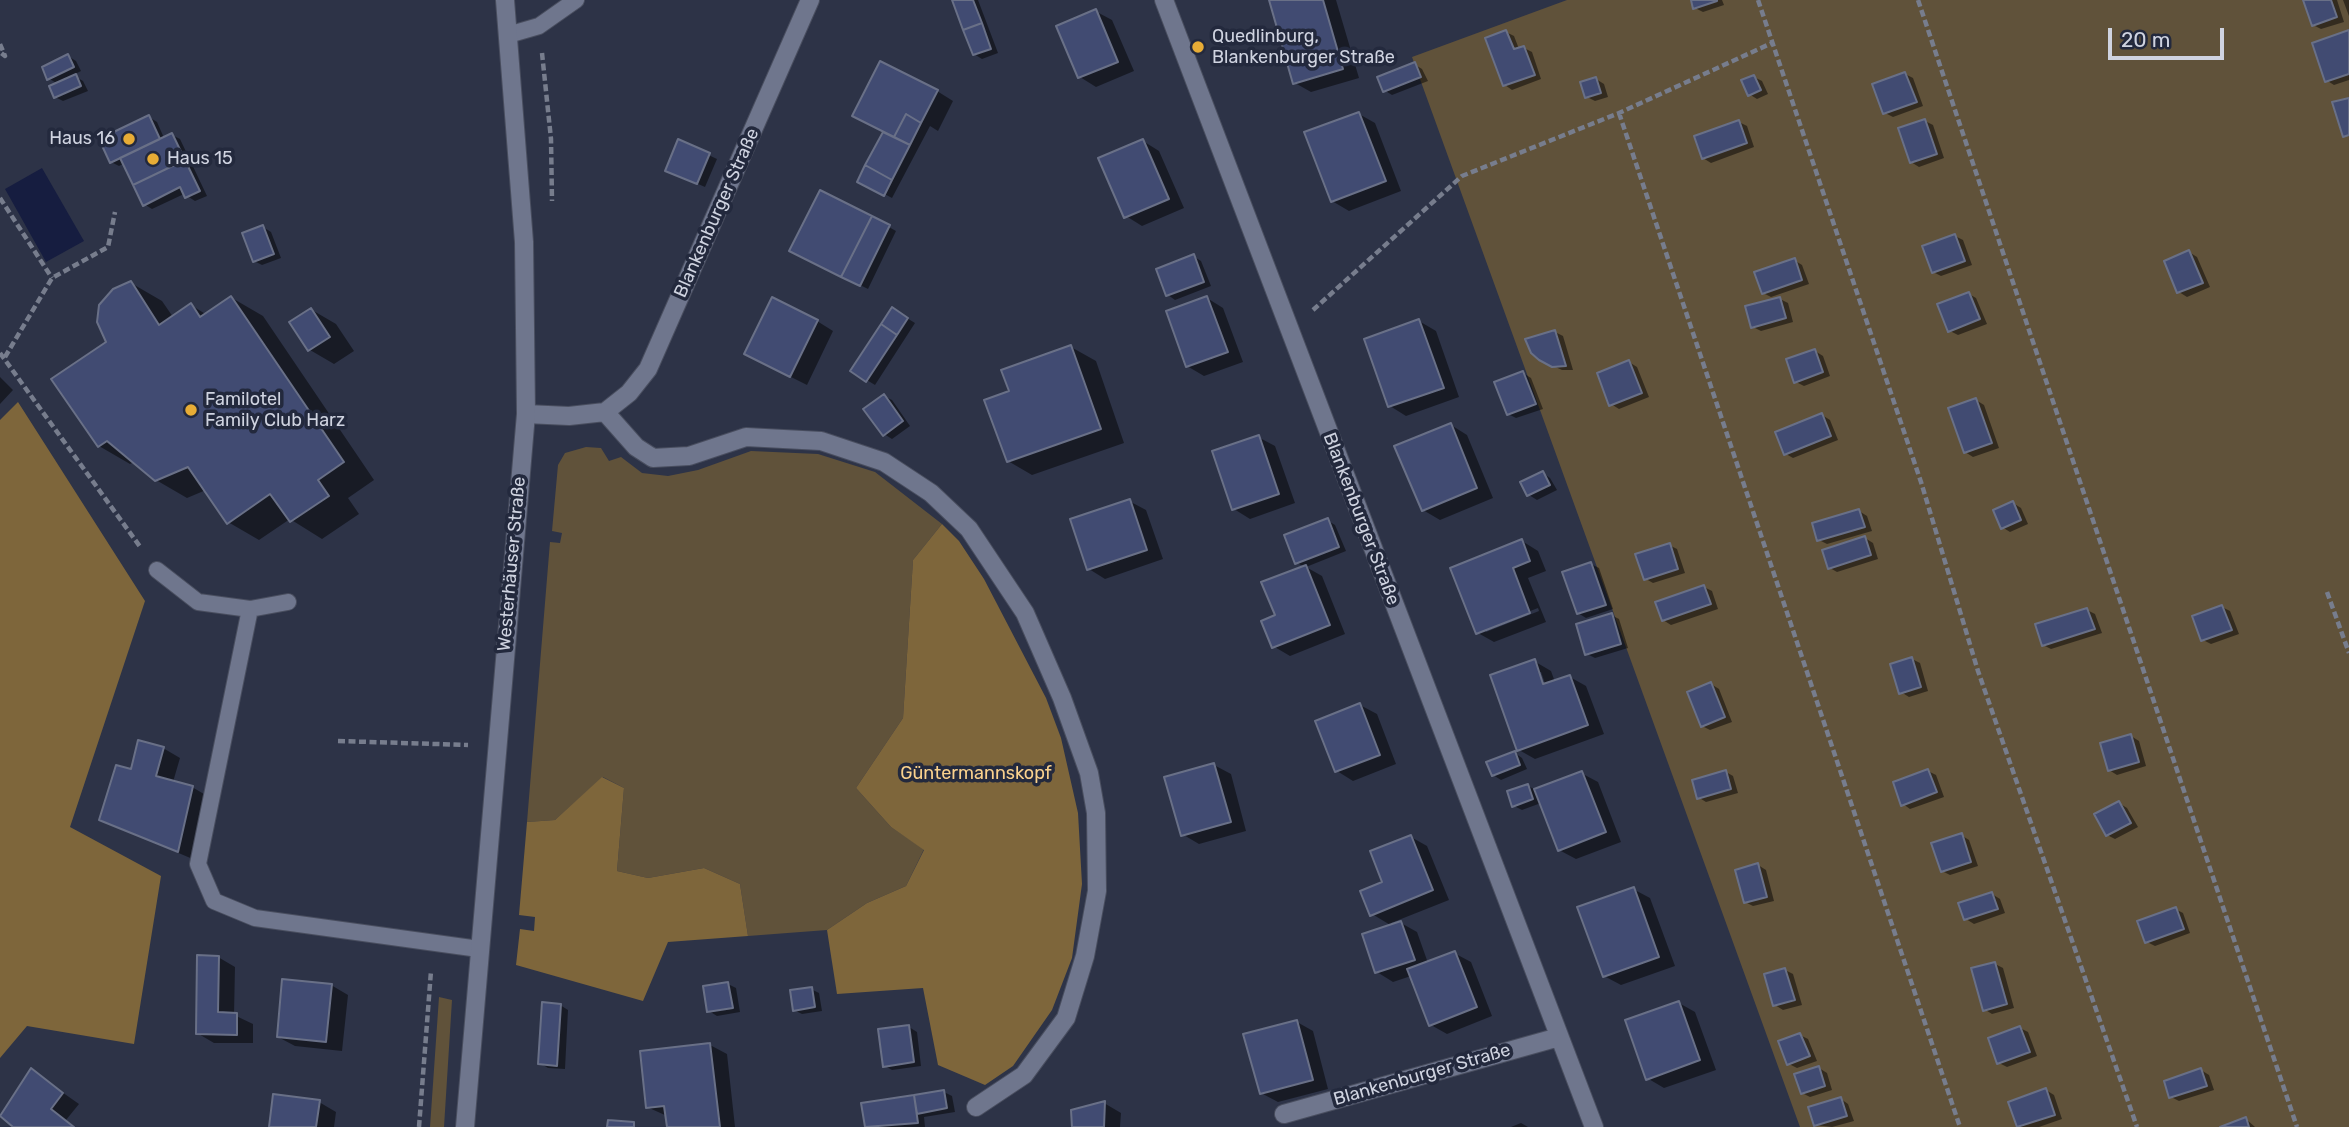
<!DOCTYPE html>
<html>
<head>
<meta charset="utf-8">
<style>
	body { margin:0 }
	#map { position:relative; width:2349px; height:1127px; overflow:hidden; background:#2d3347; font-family:Rubik,sans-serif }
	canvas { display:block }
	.scale { position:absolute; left:2108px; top:28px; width:116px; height:32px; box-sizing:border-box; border:4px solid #cfd3e0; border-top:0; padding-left:9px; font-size:21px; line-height:24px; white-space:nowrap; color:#cfd3e0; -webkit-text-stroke:5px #23293d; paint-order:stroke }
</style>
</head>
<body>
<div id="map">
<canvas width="2349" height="1127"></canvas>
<div class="scale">20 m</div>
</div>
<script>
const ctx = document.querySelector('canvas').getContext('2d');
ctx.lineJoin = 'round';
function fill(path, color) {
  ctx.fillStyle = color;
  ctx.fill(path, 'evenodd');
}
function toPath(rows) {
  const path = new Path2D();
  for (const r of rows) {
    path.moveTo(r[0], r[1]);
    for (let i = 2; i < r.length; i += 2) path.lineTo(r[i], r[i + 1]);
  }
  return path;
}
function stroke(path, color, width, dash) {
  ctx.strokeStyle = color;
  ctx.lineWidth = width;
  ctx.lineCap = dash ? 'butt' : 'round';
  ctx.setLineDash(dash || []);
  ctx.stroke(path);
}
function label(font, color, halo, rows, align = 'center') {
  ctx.font = font + ' Rubik,sans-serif';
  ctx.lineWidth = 7;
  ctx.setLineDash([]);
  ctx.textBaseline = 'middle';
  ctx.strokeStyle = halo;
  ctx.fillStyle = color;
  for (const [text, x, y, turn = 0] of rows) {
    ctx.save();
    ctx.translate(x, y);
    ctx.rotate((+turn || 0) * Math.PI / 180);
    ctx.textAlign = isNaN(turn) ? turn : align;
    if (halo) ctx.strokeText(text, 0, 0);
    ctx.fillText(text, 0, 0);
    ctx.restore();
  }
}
fill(toPath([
	[1567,0,2349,0,2349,1127,1800,1127,1412,57],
	[586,447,601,448,609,461,621,457,642,473,668,476,698,470,751,451,818,454,875,472,942,524,913,560,903,718,856,788,891,827,924,849,906,886,867,903,827,930,748,936,740,884,704,868,648,878,617,871,624,788,603,777,555,820,527,822,550,542,560,543,562,533,552,531,558,465,565,453],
	[439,997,452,1000,444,1127,430,1127]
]), '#60523a');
fill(toPath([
	[18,402,145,601,70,827,161,876,134,1044,27,1026,0,1058,0,420],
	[942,524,959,541,984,579,1046,698,1061,738,1078,813,1082,884,1072,958,1052,1010,1013,1066,985,1085,938,1065,923,988,837,994,827,930,867,903,906,886,924,850,891,827,856,788,903,718,913,560],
	[602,777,624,788,617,871,648,878,704,868,740,884,748,936,668,942,643,1001,516,965,520,929,534,931,535,917,519,915,527,822,555,820]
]), '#7e663b');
fill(toPath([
	[42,168,84,241,46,262,5,189]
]), '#161d40');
fill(toPath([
	[954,0,978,0,998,53,982,59,974,54],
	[1270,0,1336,0,1359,78,1311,92,1295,83],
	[1692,0,1722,0,1724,5,1703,12,1695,8],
	[2305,0,2337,0,2344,22,2321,29,2313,25],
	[2343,0,2349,0,2349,16],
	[1095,11,1112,20,1134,71,1096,87,1080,77],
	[1506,32,1514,36,1519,49,1524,48,1532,52,1541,79,1512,90,1505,85],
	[2349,32,2349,80,2334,85,2326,80],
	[68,56,76,61,81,71,73,75,83,81,88,91,63,101,55,97,58,84,48,78],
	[1414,64,1422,69,1428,81,1392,95,1384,90],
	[1905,74,1913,78,1923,106,1893,117,1885,113],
	[1754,77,1762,81,1768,94,1757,99,1749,94],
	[1596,79,1604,84,1608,97,1595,101,1587,97],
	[937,91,953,101,938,131,930,126,892,198,860,181,884,132],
	[1359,114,1375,123,1401,191,1349,211,1332,201],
	[149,117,157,122,164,138,172,135,180,139,207,196,195,201,184,194,152,209,144,204,125,163,119,166,111,162],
	[1925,121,1933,125,1944,158,1919,167,1911,162],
	[1739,122,1747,126,1754,147,1711,163,1703,158],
	[679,141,717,159,705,187,675,174],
	[1143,141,1159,151,1184,208,1142,226,1126,216],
	[871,217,896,231,868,289,858,284],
	[263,227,271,232,281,258,262,265,254,261],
	[1955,236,1963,240,1972,265,1941,276,1933,272],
	[2189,252,2197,257,2210,287,2187,297,2179,292],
	[1193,256,1201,261,1211,286,1175,300,1168,295],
	[1794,260,1802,265,1809,284,1771,297,1763,293],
	[131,283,162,301,173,317,191,305,207,315,232,298,263,316,374,480,348,498,359,514,322,539,290,519,259,540,228,522,206,490,187,498,156,480,134,462,130,464,99,446,54,379,108,343],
	[1969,294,1976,298,1987,324,1958,335,1950,331],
	[1207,298,1223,308,1243,362,1204,376,1187,366],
	[1780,299,1788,303,1793,322,1761,331,1753,327],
	[892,309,915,323,875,385,852,371],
	[312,310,336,324,354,351,334,364,310,350],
	[817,321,833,331,807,385,763,363],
	[1419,321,1436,331,1459,397,1406,416,1390,406],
	[1555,332,1563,336,1573,370,1562,370,1549,364],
	[1071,347,1096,361,1124,443,1032,475,1008,461,1011,392],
	[1815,351,1823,356,1830,376,1804,386,1796,382],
	[1629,362,1637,367,1649,397,1619,409,1611,404],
	[1523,373,1531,378,1543,409,1516,418,1508,414],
	[0,377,13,390,0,404],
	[884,396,892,400,910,426,892,439,884,434],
	[1976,400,1984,405,1999,448,1973,457,1965,452],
	[1822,415,1830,420,1838,440,1793,458,1786,454],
	[1451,425,1467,435,1493,498,1440,520,1423,510],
	[1258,437,1275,446,1295,503,1250,519,1234,509],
	[1543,473,1550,478,1557,490,1537,500,1529,495,1523,482],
	[1129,501,1146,510,1163,559,1105,579,1089,569],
	[2013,503,2021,508,2028,524,2010,532,2002,527],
	[1859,511,1867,516,1872,531,1827,544,1819,540],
	[1327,520,1335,525,1346,551,1306,567,1322,576,1345,634,1290,656,1273,646,1305,567,1297,563],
	[1865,538,1873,543,1878,559,1837,572,1830,568],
	[1522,541,1538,551,1546,571,1528,578,1546,622,1494,642,1478,633],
	[1538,608,1539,611,1486,632,1486,628],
	[1669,545,1677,549,1685,573,1653,583,1646,579],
	[1591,564,1599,568,1613,609,1586,618,1578,613],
	[1704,587,1712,591,1718,609,1671,625,1663,620],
	[2222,607,2230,611,2239,634,2211,644,2203,640],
	[2087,610,2095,614,2102,633,2051,649,2043,645],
	[1611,615,1619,619,1628,648,1595,658,1587,654],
	[1912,659,1920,663,1928,691,1909,697,1901,692],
	[1534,661,1551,671,1555,682,1570,677,1586,686,1604,734,1535,759,1519,750],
	[1537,672,1541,672,1548,692,1545,693],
	[1711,684,1719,689,1732,722,1710,730,1702,726],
	[1360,705,1377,714,1396,764,1353,781,1337,771],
	[2131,736,2139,741,2146,766,2117,775,2109,770],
	[163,748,180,758,173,782,192,787,209,797,195,860,101,820,132,771],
	[1515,753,1522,758,1527,769,1501,780,1493,775],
	[1214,765,1231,774,1246,831,1199,844,1182,834],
	[1928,771,1936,775,1944,797,1910,809,1903,804],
	[1726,772,1733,776,1738,793,1706,802,1698,797],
	[1581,773,1598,782,1621,842,1576,859,1559,850,1541,803,1522,810,1514,806,1528,786,1536,790],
	[2119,803,2127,808,2138,827,2115,839,2107,835],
	[1961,835,1969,840,1978,866,1950,875,1942,871],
	[1411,837,1427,846,1449,900,1391,923,1392,926,1372,914,1384,883],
	[1758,865,1766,870,1774,901,1753,906,1745,902],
	[1633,889,1650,898,1675,966,1621,985,1604,976],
	[1992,894,2000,899,2005,913,1974,924,1966,919],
	[2175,909,2183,913,2190,933,2155,946,2147,942],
	[1401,923,1417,932,1428,963,1454,953,1471,962,1492,1016,1447,1034,1431,1025,1411,976,1393,982,1377,972],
	[218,957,235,967,234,1015,253,1024,253,1043,214,1043,197,1033],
	[1995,964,2003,968,2014,1008,1992,1014,1984,1009],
	[1785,970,1793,974,1802,1005,1783,1010,1775,1005],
	[728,984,736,988,740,1012,717,1016,709,1011],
	[331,985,348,995,342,1051,295,1046,278,1037],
	[811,989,819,993,822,1011,802,1014,794,1010],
	[1679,1003,1695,1012,1716,1070,1664,1088,1647,1078],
	[560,1005,568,1010,565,1069,548,1068,540,1063],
	[1297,1022,1313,1031,1328,1089,1278,1102,1261,1093],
	[909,1027,917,1032,921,1066,892,1070,885,1066],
	[2020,1028,2028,1032,2037,1056,2007,1067,1999,1063],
	[1800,1035,1808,1039,1817,1061,1797,1068,1789,1064],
	[710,1045,727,1054,735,1127,669,1127,667,1116,647,1107],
	[1819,1068,1827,1073,1832,1090,1810,1097,1802,1093],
	[2201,1070,2209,1075,2214,1090,2179,1101,2171,1097],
	[32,1071,79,1104,66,1120,75,1127,16,1127],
	[2046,1090,2054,1095,2062,1119,2039,1127,2018,1127,2010,1103],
	[944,1092,952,1096,955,1112,924,1117,925,1127,867,1127,863,1105],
	[1841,1099,1848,1104,1854,1121,1832,1127,1815,1125],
	[319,1102,336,1112,334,1127,271,1127],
	[1104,1103,1121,1113,1120,1127,1073,1127],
	[2246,1119,2255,1127,2225,1127],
	[1521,1123,1528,1127,1511,1127]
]), '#0007');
const building = toPath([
	[952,0,973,0,982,23,963,30,952,0],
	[1269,0,1323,0,1343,69,1293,84,1269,0],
	[1691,0,1717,0,1717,1,1693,9,1691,0],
	[2303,0,2331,0,2337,17,2312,26,2303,0],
	[1096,9,1118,62,1078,78,1056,26,1096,9],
	[982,23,991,49,973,55,963,30,982,23],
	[1506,30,1514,49,1524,46,1535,75,1503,86,1485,38,1506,30],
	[2349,30,2349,74,2325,82,2312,43,2349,30],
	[68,54,74,67,47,80,42,67,68,54],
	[880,61,938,90,921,123,906,114,894,137,852,116,880,61],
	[1415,62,1421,77,1383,92,1377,77,1415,62],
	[1905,72,1917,102,1883,114,1872,84,1905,72],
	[76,74,81,86,54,98,49,86,76,74],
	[1754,75,1761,90,1748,96,1741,80,1754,75],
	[1596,77,1601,93,1585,98,1580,82,1596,77],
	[2349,98,2349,135,2343,137,2332,102,2349,98],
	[1359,112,1386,181,1331,202,1304,132,1359,112],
	[906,114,921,123,910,145,894,137,906,114],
	[149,115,160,139,110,163,99,139,149,115],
	[1925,119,1937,154,1910,163,1898,128,1925,119],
	[1739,120,1747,143,1702,159,1694,136,1739,120],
	[883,132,910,145,892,180,865,165,883,132],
	[172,133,185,160,133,185,120,158,172,133],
	[678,139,710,153,697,184,665,171,678,139],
	[1143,139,1169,199,1124,218,1098,158,1143,139],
	[185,160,200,191,185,198,180,187,143,206,133,185,185,160],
	[865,165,892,180,884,196,857,182,865,165],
	[820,190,872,216,841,277,789,251,820,190],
	[872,216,890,225,860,286,841,277,872,216],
	[263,225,274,254,253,262,242,233,263,225],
	[1955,234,1965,261,1932,273,1922,246,1955,234],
	[2189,250,2203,283,2177,293,2164,261,2189,250],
	[1194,254,1204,282,1166,296,1156,269,1194,254],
	[1795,258,1802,280,1762,294,1754,272,1795,258],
	[131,281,159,325,191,303,200,317,231,296,344,462,318,480,329,496,290,522,270,494,227,524,188,467,155,481,107,441,98,447,51,379,106,342,97,322,99,305,113,289,131,281],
	[1969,292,1980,319,1948,332,1937,304,1969,292],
	[1207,296,1228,352,1186,367,1166,311,1207,296],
	[772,297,818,320,790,377,744,354,772,297],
	[1780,297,1786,318,1751,328,1745,306,1780,297],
	[892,307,908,318,897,335,881,324,892,307],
	[311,308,330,337,308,351,289,322,311,308],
	[1419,319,1444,388,1388,407,1364,339,1419,319],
	[881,324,897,335,866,382,850,371,881,324],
	[1555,330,1566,366,1552,367,1539,360,1531,353,1525,339,1555,330],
	[1071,345,1101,429,1007,462,984,400,1009,391,1001,370,1071,345],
	[1815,349,1823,372,1794,383,1786,359,1815,349],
	[1629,360,1642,393,1609,406,1597,373,1629,360],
	[1523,371,1536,404,1507,415,1494,382,1523,371],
	[884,394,903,421,883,436,863,409,884,394],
	[1976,398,1992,443,1964,453,1948,408,1976,398],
	[1822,413,1831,436,1784,455,1775,432,1822,413],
	[1451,423,1477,488,1422,511,1394,446,1451,423],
	[1259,435,1279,494,1232,510,1212,451,1259,435],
	[1543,471,1550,485,1527,496,1520,482,1543,471],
	[1130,499,1147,550,1087,570,1070,519,1130,499],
	[2013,501,2021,520,2001,529,1993,510,2013,501],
	[1859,509,1865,527,1817,541,1812,523,1859,509],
	[1328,518,1339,547,1295,564,1284,535,1328,518],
	[1865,536,1871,555,1828,569,1822,550,1865,536],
	[1522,539,1530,561,1513,568,1530,613,1476,634,1450,568,1522,539],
	[1670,543,1678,569,1644,580,1635,554,1670,543],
	[1591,562,1606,605,1577,614,1562,572,1591,562],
	[1306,565,1330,625,1272,648,1261,621,1275,615,1261,582,1306,565],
	[1704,585,1711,604,1662,621,1655,602,1704,585],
	[2222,605,2232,630,2201,641,2192,616,2222,605],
	[2087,608,2095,629,2042,646,2035,624,2087,608],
	[1612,613,1621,644,1585,655,1576,624,1612,613],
	[1912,657,1921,687,1899,694,1890,664,1912,657],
	[1535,659,1543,684,1570,675,1588,725,1517,751,1490,675,1535,659],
	[1711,682,1725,717,1701,727,1687,692,1711,682],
	[1360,703,1380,755,1335,772,1315,721,1360,703],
	[2131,734,2139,762,2108,771,2100,743,2131,734],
	[138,740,164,747,156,776,193,786,178,852,99,820,116,765,131,769,138,740],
	[1515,751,1520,765,1492,776,1486,762,1515,751],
	[1214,763,1231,822,1181,836,1164,777,1214,763],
	[1928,769,1937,792,1901,806,1893,782,1928,769],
	[1726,770,1731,789,1697,799,1692,780,1726,770],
	[1582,771,1606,832,1558,851,1534,789,1582,771],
	[1528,784,1533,799,1512,807,1507,791,1528,784],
	[2119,801,2131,823,2106,836,2094,814,2119,801],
	[1962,833,1971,862,1941,872,1931,843,1962,833],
	[1411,835,1433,890,1370,916,1360,891,1382,882,1370,851,1411,835],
	[1758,863,1767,897,1744,903,1735,870,1758,863],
	[1634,887,1659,957,1603,977,1577,907,1634,887],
	[1992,892,1998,909,1964,920,1958,903,1992,892],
	[2176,907,2184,929,2145,943,2137,921,2176,907],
	[1401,921,1415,960,1375,973,1362,934,1401,921],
	[1455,951,1477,1007,1429,1026,1407,969,1455,951],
	[197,955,219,956,218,1012,237,1013,237,1035,196,1034,197,955],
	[1995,962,2007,1004,1983,1011,1971,968,1995,962],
	[1785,968,1795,1000,1773,1006,1764,974,1785,968],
	[282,979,332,984,326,1042,277,1037,282,979],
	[728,982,733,1008,707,1012,703,986,728,982],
	[812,987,815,1007,793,1011,790,990,812,987],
	[1679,1001,1700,1060,1646,1080,1625,1020,1679,1001],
	[542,1002,561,1004,557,1066,538,1064,542,1002],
	[1297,1020,1313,1080,1260,1094,1243,1034,1297,1020],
	[909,1025,914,1062,883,1067,878,1029,909,1025],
	[2020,1026,2030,1052,1997,1064,1988,1038,2020,1026],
	[1800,1033,1810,1056,1787,1065,1778,1041,1800,1033],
	[710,1043,720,1127,667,1127,664,1106,646,1108,640,1051,710,1043],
	[1819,1066,1825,1086,1801,1094,1794,1074,1819,1066],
	[31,1068,63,1093,51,1109,74,1127,13,1127,0,1116,31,1068],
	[2201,1068,2207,1086,2169,1098,2164,1081,2201,1068],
	[2046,1088,2055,1115,2017,1127,2008,1102,2046,1088],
	[944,1090,947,1108,917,1114,914,1095,944,1090],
	[273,1094,320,1100,316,1127,269,1127,273,1094],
	[914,1095,918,1123,865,1127,861,1103,914,1095],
	[1841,1097,1847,1116,1814,1126,1808,1107,1841,1097],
	[1105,1101,1104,1127,1072,1127,1071,1110,1105,1101],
	[2246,1117,2249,1127,2220,1127,2246,1117],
	[608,1120,634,1122,634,1127,607,1127,608,1120]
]);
fill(building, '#414b72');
stroke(building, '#697087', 2);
const lane = toPath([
	[508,35,539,26,576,0],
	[157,570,198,602,250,609,288,602],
	[250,609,198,864,214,901,255,918,479,949]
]);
const street = toPath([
	[1164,0,1594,1127],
	[605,412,636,447,653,458,689,456,746,437,821,441,884,462,931,493,969,529,1025,613,1062,698,1089,773,1096,813,1097,891,1085,956,1066,1018,1024,1075,976,1107],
	[526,414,569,416,605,412,629,393,648,369,810,0],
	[1284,1114,1559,1037]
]);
const secondary = toPath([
	[465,1127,526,414,524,242,505,0]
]);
stroke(lane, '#494e5f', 18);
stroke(street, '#494e5f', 20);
stroke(secondary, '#494e5f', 20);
stroke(toPath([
	[1758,0,1921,482,1978,671,2137,1127],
	[1918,0,2297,1127],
	[0,44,5,56,0,52],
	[542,53,551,139,552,201],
	[1619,113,1960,1127],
	[0,198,52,278],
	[1313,310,1462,176,1619,113,1772,43],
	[0,353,141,548],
	[5,357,52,278,108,247,115,212],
	[2327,592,2349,653],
	[338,741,468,745],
	[419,1127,431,971]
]), '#777d8d', 4.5, [7, 3.5]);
stroke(lane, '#6f768d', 16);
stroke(street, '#6f768d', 18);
stroke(secondary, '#6f768d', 18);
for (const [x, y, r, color] of [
	[1198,47,7,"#e7ac36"],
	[129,139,7,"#e7ac36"],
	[153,159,7,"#e7ac36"],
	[191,410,7,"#e7ac36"]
]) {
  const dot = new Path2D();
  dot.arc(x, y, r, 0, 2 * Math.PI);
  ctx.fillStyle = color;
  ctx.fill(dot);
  stroke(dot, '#23293d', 2.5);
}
label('18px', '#cfd3e0', '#23293d', [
	["Quedlinburg,",1212,37],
	["Blankenburger Straße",1212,58],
	["Haus 16",115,139,"right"],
	["Haus 15",167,159],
	["Familotel",205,400],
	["Family Club Harz",205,421]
], 'left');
label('18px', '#cfd3e0', '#23293d', [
	["Blankenburger Straße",717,213,-66],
	["Blankenburger Straße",1361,519,69],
	["Westerhäuser Straße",512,564,-85],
	["Blankenburger Straße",1422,1075,-16]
]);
label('18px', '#f9d18d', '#23293d', [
	["Güntermannskopf",976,774]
]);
</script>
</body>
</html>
